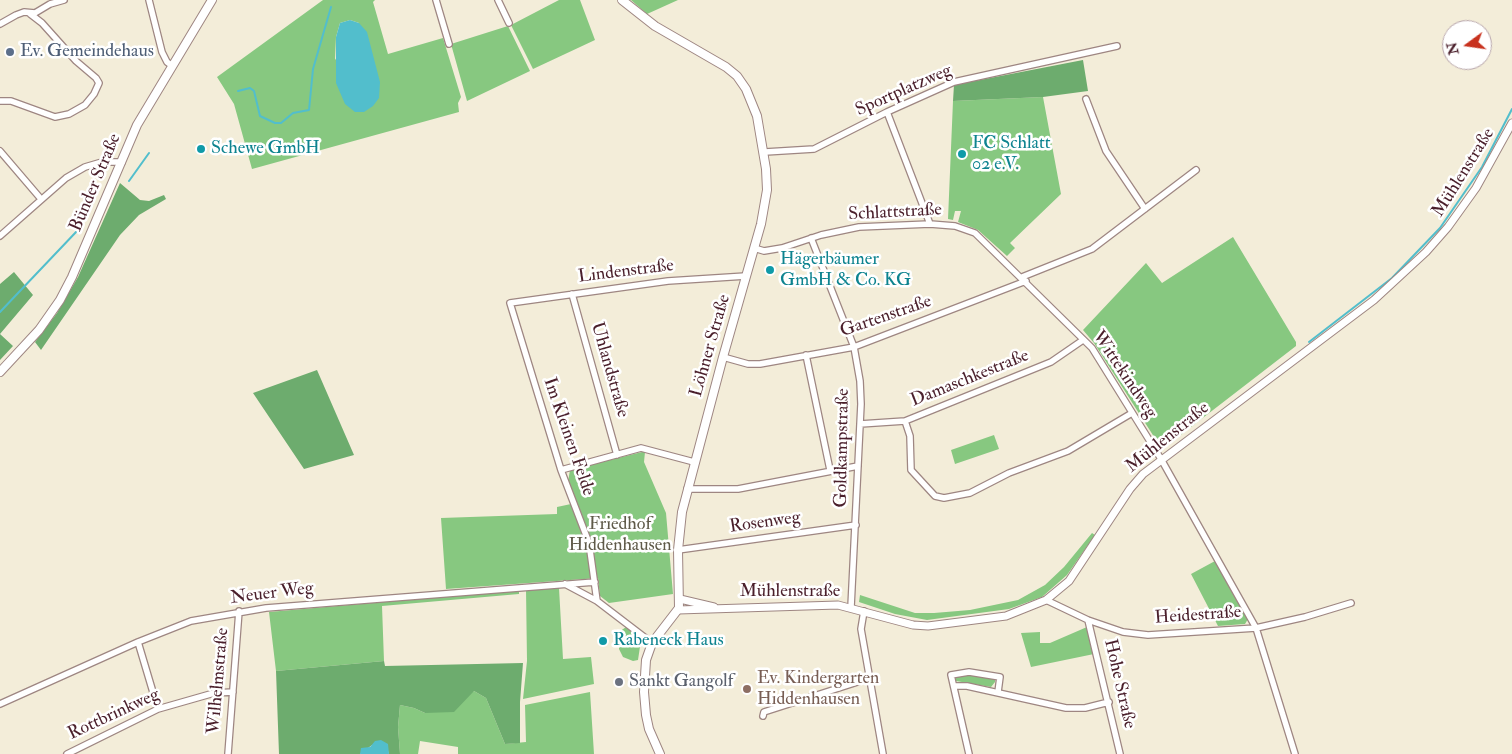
<!DOCTYPE html>
<html>
<head>
<meta charset="utf-8">
<style>
	body { margin:0 }
	#map { position:relative; width:1512px; height:754px; overflow:hidden; background:#f3edd9; font-family:"IM FELL Double Pica",serif }
	canvas { display:block }
	.north { position:absolute; left:1442px; top:20px; width:50px; height:50px; box-sizing:border-box; background:#fff; border:1px solid #b7a5aa; border-radius:50%; rotate:256deg; font-size:14px; font-weight:700; line-height:20px; text-align:center; color:#4a1f2b }
	.north::after { content:''; display:block; margin:auto; width:18px; height:22px; background:#c8321e; clip-path:polygon(50% 0,100% 100%,50% 72%,0 100%) }
</style>
</head>
<body>
<div id="map">
<canvas width="1512" height="754"></canvas>
<div class="north">N</div>
</div>
<script>
const ctx = document.querySelector('canvas').getContext('2d');
ctx.lineJoin = 'round';
function fill(path, color) {
  ctx.fillStyle = color;
  ctx.fill(path, 'evenodd');
}
function toPath(rows) {
  const path = new Path2D();
  for (const r of rows) {
    path.moveTo(r[0], r[1]);
    for (let i = 2; i < r.length; i += 2) path.lineTo(r[i], r[i + 1]);
  }
  return path;
}
function stroke(path, color, width, dash) {
  ctx.strokeStyle = color;
  ctx.lineWidth = width;
  ctx.lineCap = dash ? 'butt' : 'round';
  ctx.setLineDash(dash || []);
  ctx.stroke(path);
}
function label(font, color, halo, rows, align = 'center') {
  ctx.font = font + ' "IM FELL Double Pica",serif';
  ctx.lineWidth = 5;
  ctx.setLineDash([]);
  ctx.textBaseline = 'middle';
  ctx.strokeStyle = halo;
  ctx.fillStyle = color;
  for (const [text, x, y, turn = 0] of rows) {
    ctx.save();
    ctx.translate(x, y);
    ctx.rotate((+turn || 0) * Math.PI / 180);
    ctx.textAlign = isNaN(turn) ? turn : align;
    if (halo) ctx.strokeText(text, 0, 0);
    ctx.fillText(text, 0, 0);
    ctx.restore();
  }
}
fill(toPath([
	[323,0,375,0,373,2,388,54,443,38,461,97,458,103,459,112,252,169,234,104,217,77],
	[350,20,359,23,335,60,336,37,340,23],
	[559,0,580,0,595,40,533,69,511,25],
	[631,0,678,0,647,14],
	[508,26,530,71,467,101,451,44],
	[1043,97,1061,194,1010,243,1015,248,1007,256,978,230,958,222,961,211,955,211,953,220,948,219,953,101],
	[1233,237,1296,342,1296,346,1169,444,1163,446,1158,443,1094,343,1083,330,1146,263,1162,283],
	[994,435,999,449,955,464,951,450],
	[642,452,645,452,644,462,666,513,673,594,609,603,600,596,598,578,446,589,441,518,557,514,557,507,571,504,569,499,575,498,568,482,570,470],
	[1092,533,1095,535,1067,575,1042,597,1009,609,927,620,895,614,859,602,860,595,915,613,934,613,970,610,1018,600,1045,585,1064,567],
	[1215,561,1248,619,1245,624,1218,626,1191,574],
	[559,588,563,659,591,657,594,684,523,699,527,661,526,589],
	[519,590,519,594,382,606,384,661,276,671,269,612],
	[626,627,641,640,638,660,633,661,623,657,619,649,619,632],
	[1087,627,1094,654,1031,667,1021,633,1040,632,1040,643,1050,643],
	[965,675,982,676,995,679,995,682,991,687,956,681,955,678],
	[474,691,486,698,505,744,526,742,525,705,590,692,594,754,458,754,458,747,420,741,418,754,400,754,398,727,400,705,414,708,425,713]
]), '#87c880');
fill(toPath([
	[1083,60,1088,91,1043,97,953,101,954,85],
	[120,183,140,200,149,201,164,195,166,199,139,215,120,235,41,350,35,342,57,313,78,277],
	[14,272,33,295,0,334,0,284],
	[0,334,13,346,0,360],
	[317,370,354,455,304,469,253,393],
	[384,661,385,666,523,663,520,702,520,743,505,744,486,698,474,691,454,712,425,713,414,708,400,705,398,727,400,754,389,754,388,751,372,745,360,754,279,754,276,671]
]), '#6dac6e');
fill(toPath([
	[350,20,359,23,367,32,380,82,379,98,373,106,364,112,355,112,345,104,336,83,336,37,340,23],
	[381,740,388,744,389,754,360,754,361,748,370,747,375,741]
]), '#52becc');
stroke(toPath([
	[238,91,250,88,254,91,260,116,275,123,281,123,293,113,309,110,313,69,331,7],
	[129,181,149,153],
	[0,312,77,231,89,210],
	[1309,342,1392,278,1440,228,1482,167,1512,109]
]), '#52becc', 2);
const minor = toPath([
	[149,0,162,52,167,62,171,65],
	[436,0,449,44],
	[498,0,509,23],
	[0,24,16,15,24,12,35,13,50,4,64,0],
	[1086,99,1106,151,1145,209],
	[0,101,11,101,55,117,69,114,85,105,94,94,99,83,96,78,76,61,42,23,29,13],
	[887,112,930,224],
	[0,151,41,199],
	[765,152,814,149,887,112,954,82,1117,46],
	[0,236,66,178,85,167,102,162,122,162],
	[811,238,854,347,860,381,861,404,851,607],
	[754,248,764,251,782,248,821,235,859,227,930,224,955,226,975,233,1092,348,1161,459,1256,628,1295,754],
	[1022,277,1092,249,1196,170],
	[572,294,617,455],
	[806,355,830,470],
	[723,357,748,364,760,364,854,347,1026,281],
	[905,421,910,436,911,470,935,496,944,498,970,493,1009,473,1068,451,1132,413],
	[860,424,905,421,1051,362,1083,340],
	[561,470,641,448,694,462],
	[687,489,738,489,858,466],
	[678,550,856,525],
	[565,584,597,601,652,643],
	[1046,600,1088,620,1123,632,1148,635,1256,628,1305,617,1351,603],
	[597,601,589,543,561,470,510,303,668,281,746,276],
	[864,611,861,629,883,754],
	[1088,620,1120,754],
	[138,642,158,709],
	[954,686,967,686,1066,708,1085,708,1109,702],
	[0,704,138,642,191,621,266,608,595,582],
	[763,716,764,712,870,678],
	[67,754,158,709,214,693,233,692],
	[228,754,239,611],
	[969,754,951,675,969,672,1000,677,998,692]
]);
const tertiary = toPath([
	[680,599,714,607],
	[678,610,838,605,913,625,928,626,1006,616,1046,600,1069,581,1130,489,1143,474,1374,300,1426,252,1448,227,1476,188,1512,123]
]);
const secondary = toPath([
	[622,0,655,26,726,67,737,76,746,89,757,116,766,169,767,190,761,224,723,357,682,512,678,550,679,608,652,643,646,660,644,692,646,715,649,729,660,754],
	[0,372,39,330,60,300,72,277,137,125,212,0]
]);
stroke(minor, '#9e8682', 8);
stroke(tertiary, '#9e8682', 9);
stroke(secondary, '#9e8682', 10);
stroke(minor, '#fff', 5.5);
stroke(tertiary, '#fff', 7);
stroke(secondary, '#fff', 8);
for (const [x, y, r, color] of [
	[10,52,5,"#5c6f8a"],
	[201,149,5,"#0f9aa8"],
	[962,154,5,"#0f9aa8"],
	[770,270,5,"#0f9aa8"],
	[603,641,5,"#0f9aa8"],
	[619,682,5,"#6b7280"],
	[747,689,5,"#8d6e63"]
]) {
  const dot = new Path2D();
  dot.arc(x, y, r, 0, 2 * Math.PI);
  ctx.fillStyle = color;
  ctx.fill(dot);
  stroke(dot, '#fff', 2);
}
label('18px', '#4e5e75', '#fff', [
	["Ev. Gemeindehaus",20,52]
], 'left');
label('18px', '#4a1f2b', '#fff', [
	["Sportplatzweg",904,91,-24],
	["Mühlenstraße",1464,173,-58],
	["Bünder Straße",96,183,-67],
	["Schlattstraße",895,213,-3],
	["Lindenstraße",626,272,-7],
	["Gartenstraße",886,317,-19],
	["Löhner Straße",711,346,-74],
	["Uhlandstraße",609,370,74],
	["Wittekindweg",1124,375,56],
	["Damaschkestraße",970,379,-22],
	["Im Kleinen Felde",568,437,71],
	["Mühlenstraße",1168,438,-39],
	["Goldkampstraße",843,448,-89],
	["Rosenweg",765,523,-8],
	["Mühlenstraße",790,592],
	["Neuer Weg",272,594,-7],
	["Heidestraße",1198,616,-4],
	["Wilhelmstraße",219,681,-85],
	["Hohe Straße",1119,684,77],
	["Rottbrinkweg",114,715,-25]
]);
label('18px', '#0d838f', '#fff', [
	["FC Schlatt",972,144],
	["02 e.V.",972,165],
	["Schewe GmbH",211,149],
	["Hägerbäumer",780,260],
	["GmbH & Co. KG",780,281],
	["Rabeneck Haus",613,641]
], 'left');
label('18px', '#5f5a49', '#fff', [
	["Friedhof",620,525],
	["Hiddenhausen",620,546]
]);
label('18px', '#785e54', '#fff', [
	["Ev. Kindergarten",757,679],
	["Hiddenhausen",757,700]
], 'left');
label('18px', '#5b616d', '#fff', [
	["Sankt Gangolf",629,682]
], 'left');
</script>
</body>
</html>
